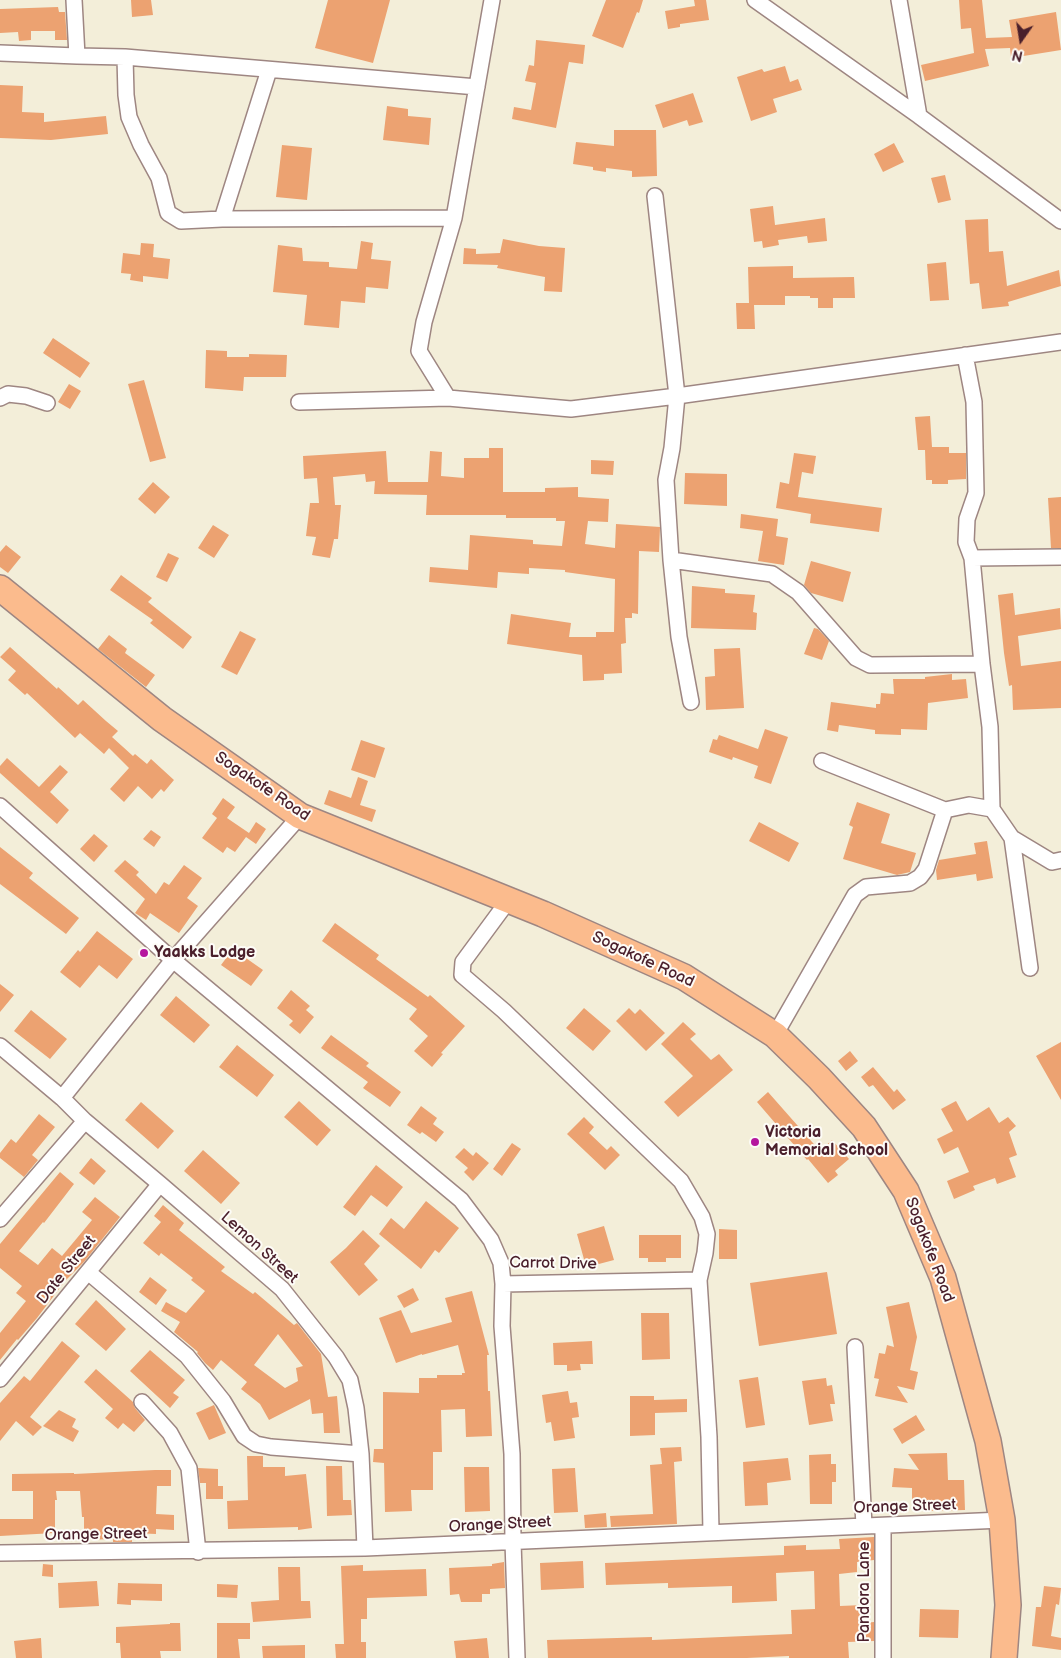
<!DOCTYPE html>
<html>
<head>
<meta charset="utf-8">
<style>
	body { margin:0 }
	#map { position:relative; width:1061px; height:1658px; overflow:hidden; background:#f3eed9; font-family:"Balsamiq Sans",sans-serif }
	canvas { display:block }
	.north { position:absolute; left:996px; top:15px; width:50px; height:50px; -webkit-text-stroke:4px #fdfcf7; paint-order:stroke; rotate:193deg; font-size:14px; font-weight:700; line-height:20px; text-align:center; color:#4a1f2b }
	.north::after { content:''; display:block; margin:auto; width:18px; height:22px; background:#4a1f2b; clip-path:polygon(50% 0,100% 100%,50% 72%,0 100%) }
</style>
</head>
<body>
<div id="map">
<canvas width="1061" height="1658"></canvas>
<div class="north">N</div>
</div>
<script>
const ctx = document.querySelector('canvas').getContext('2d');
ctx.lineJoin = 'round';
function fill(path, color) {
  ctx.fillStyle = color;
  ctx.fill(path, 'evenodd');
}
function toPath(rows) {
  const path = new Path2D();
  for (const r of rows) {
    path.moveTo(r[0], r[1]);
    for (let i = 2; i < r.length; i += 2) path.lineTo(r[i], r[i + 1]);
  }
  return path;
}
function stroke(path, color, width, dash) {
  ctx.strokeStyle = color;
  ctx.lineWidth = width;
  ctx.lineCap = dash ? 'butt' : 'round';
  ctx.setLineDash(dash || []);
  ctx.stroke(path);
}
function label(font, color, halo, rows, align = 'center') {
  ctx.font = font + ' "Balsamiq Sans",sans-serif';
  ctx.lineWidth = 4;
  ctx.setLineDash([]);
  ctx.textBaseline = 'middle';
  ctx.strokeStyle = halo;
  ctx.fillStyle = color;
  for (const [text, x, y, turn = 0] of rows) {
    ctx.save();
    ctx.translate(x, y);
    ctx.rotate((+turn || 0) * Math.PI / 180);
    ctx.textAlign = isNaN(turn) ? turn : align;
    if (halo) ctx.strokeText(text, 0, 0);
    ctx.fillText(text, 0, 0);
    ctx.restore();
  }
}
fill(toPath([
	[131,0,151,0,153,15,132,17],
	[328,0,390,0,373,63,315,48],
	[606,0,643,0,639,13,637,12,623,48,592,36],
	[694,0,706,0,709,20,680,24,680,27,668,29,665,11,695,6],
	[959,0,982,0,986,38,1012,37,1009,20,1056,12,1061,50,1011,58,1010,48,985,49,989,66,925,81,921,65,974,53,971,28,961,29],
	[58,7,59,12,65,12,67,40,55,40,55,31,31,31,31,40,19,41,18,32,0,33,0,9],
	[536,40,585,45,583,64,569,62,556,128,512,119,514,107,531,110,536,83,525,81,529,65,534,66],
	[785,66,790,82,798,79,802,90,773,99,777,112,751,121,737,77,762,69,764,72],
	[0,85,23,86,22,112,44,113,44,122,106,116,108,134,51,140,0,138],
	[693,93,703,122,689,126,687,120,663,128,655,105],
	[387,106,408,109,408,116,431,118,429,145,383,140],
	[614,130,656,130,657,176,632,177,632,171,606,168,606,172,593,170,593,167,573,164,576,142,614,146],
	[894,143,904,162,883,172,874,154],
	[282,145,312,148,307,200,276,197],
	[945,175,951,200,938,203,931,178],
	[773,206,775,225,825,218,827,241,808,243,807,236,778,240,779,245,763,248,762,241,754,242,750,209],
	[988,219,989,252,1003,251,1007,286,1059,270,1061,286,1008,302,1009,306,982,309,979,283,970,284,965,220],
	[503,239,539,246,565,248,562,292,544,291,545,277,497,268,498,265,463,264,464,248,476,249,476,254,500,253],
	[361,241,373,243,371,259,391,261,388,289,366,287,365,303,341,301,339,328,304,325,307,295,273,292,278,245,302,248,303,261,329,262,329,267,357,269],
	[141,243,154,244,153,257,170,259,168,279,143,276,143,282,130,280,131,274,121,273,123,253,140,255],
	[946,262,949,300,930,301,927,264],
	[793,266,793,278,854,277,855,298,833,298,833,308,818,308,818,298,810,298,810,296,785,296,785,305,754,305,755,329,737,329,736,303,749,303,748,267],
	[53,338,90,363,80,378,43,353],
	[206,350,227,351,227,357,249,357,249,354,287,355,286,377,244,377,243,391,205,388],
	[144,380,166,458,150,462,128,384],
	[69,384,81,391,70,409,58,402],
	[930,416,932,447,949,447,949,453,966,453,966,479,948,480,948,484,932,484,932,480,926,480,925,450,918,450,915,417],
	[489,448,503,448,503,492,545,492,545,488,578,487,578,497,609,499,608,522,588,521,585,544,615,548,616,524,660,527,659,552,639,551,638,614,632,613,632,618,625,618,626,643,621,644,622,673,604,674,604,680,583,681,582,655,507,644,511,614,571,623,569,637,596,637,596,632,614,632,615,579,565,572,565,570,529,568,529,574,498,572,497,588,429,582,430,567,468,570,470,535,533,540,533,544,562,546,565,521,556,521,556,518,506,518,506,515,426,515,427,495,374,494,375,481,366,482,365,474,333,477,335,505,341,505,338,539,334,539,330,558,312,555,316,537,306,536,310,503,319,503,317,478,304,479,303,456,386,451,388,482,428,482,430,451,442,452,441,476,464,478,464,458,489,458],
	[794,453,816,456,813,474,802,472,798,497,882,508,879,532,810,523,811,514,776,508,780,482,789,484],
	[591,460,614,461,613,475,591,474],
	[685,473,727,474,727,506,684,504],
	[153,482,170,497,155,514,138,499],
	[1061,497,1061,548,1051,548,1048,498],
	[741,514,778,519,776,536,788,538,784,565,758,561,763,531,740,528],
	[213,525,229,535,214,558,198,548],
	[6,545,21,557,8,573,0,567,0,552],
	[168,553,179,558,167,582,156,577],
	[811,561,851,572,843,602,811,593,804,585],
	[121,575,152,598,148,602,192,637,183,649,150,623,153,620,110,590],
	[692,586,725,589,725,593,755,595,753,612,757,613,756,630,691,628],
	[1013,593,1015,615,1060,608,1061,629,1018,636,1021,666,1061,661,1061,708,1013,710,1012,685,1009,686,1004,653,998,595],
	[814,628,818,629,829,641,822,660,804,654],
	[240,631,256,639,237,675,221,667],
	[109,635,127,649,125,653,155,675,146,687,98,649],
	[10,647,57,689,58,687,78,705,83,700,106,721,118,731,112,737,133,756,135,754,147,764,151,759,174,780,164,792,161,789,152,799,138,786,124,802,110,789,129,768,109,748,104,754,80,733,75,738,27,693,25,695,8,680,16,671,0,657],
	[740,648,744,708,706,710,705,677,715,676,714,649],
	[952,674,952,680,966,679,968,698,928,703,927,730,901,729,901,735,875,734,875,730,839,725,838,732,827,730,831,702,876,708,876,704,880,704,881,693,894,694,893,679,925,679,925,677],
	[765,729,788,737,771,784,754,778,758,766,733,757,732,760,709,752,713,739,717,740,719,735,758,749],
	[361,740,385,748,375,778,351,770],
	[7,758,39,787,60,765,68,772,50,792,69,810,57,824,0,773,0,766],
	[358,777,368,781,360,805,376,810,372,822,324,804,329,790,351,798],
	[223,798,235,807,227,818,249,833,256,822,266,829,256,844,246,837,235,852,227,847,223,853,202,838,217,818,212,814],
	[857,802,890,814,881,843,916,853,910,872,897,875,843,859,853,827,849,825],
	[759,822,799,843,789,862,749,841],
	[151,830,161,837,154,847,143,839],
	[94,834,108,846,94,862,80,849],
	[987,841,993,878,977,881,976,874,937,880,936,870,939,860,976,854,974,843],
	[0,847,33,873,29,878,79,918,66,934,0,884],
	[125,860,139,872,136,875,156,894,164,882,169,885,184,865,202,878,187,898,198,906,179,933,150,913,146,920,135,913,145,899,114,871],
	[335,923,379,955,376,959,428,997,430,995,465,1026,441,1053,443,1054,432,1067,414,1051,428,1036,409,1019,417,1009,322,941],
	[97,931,133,959,117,979,99,965,80,988,60,972,78,950,80,952],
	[233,949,263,970,251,986,221,965],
	[0,984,14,995,0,1012],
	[291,990,310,1006,306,1010,314,1017,300,1034,289,1025,293,1021,277,1008],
	[176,996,210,1025,194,1043,160,1015],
	[584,1008,611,1031,593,1051,566,1028],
	[629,1008,635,1014,640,1009,665,1033,646,1051,616,1021],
	[31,1010,67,1039,50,1059,14,1031],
	[683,1022,696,1034,690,1039,711,1060,719,1054,733,1070,678,1117,664,1102,693,1076,661,1044],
	[331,1035,369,1063,366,1066,401,1092,390,1107,363,1088,368,1082,321,1048],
	[1061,1042,1061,1100,1036,1056],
	[237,1045,274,1075,257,1097,219,1067],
	[850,1051,858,1061,846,1071,838,1061],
	[873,1067,894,1092,897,1089,906,1100,893,1110,873,1085,869,1087,861,1077],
	[768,1092,820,1151,832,1140,849,1159,835,1171,838,1175,828,1183,808,1159,807,1160,757,1102],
	[299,1101,331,1130,317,1146,284,1117],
	[956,1101,967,1121,989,1107,999,1123,1008,1117,1016,1126,1009,1132,1017,1155,1009,1158,1016,1177,997,1184,995,1178,973,1186,975,1190,954,1199,947,1181,969,1172,958,1147,944,1154,937,1139,953,1131,941,1109],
	[141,1102,174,1131,158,1149,125,1120],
	[421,1106,437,1118,433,1124,444,1132,436,1142,422,1132,420,1134,407,1125],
	[39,1114,55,1127,32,1155,38,1160,24,1177,0,1158,0,1153,11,1139,16,1143],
	[584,1117,594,1127,589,1133,607,1150,611,1146,620,1155,605,1170,567,1134],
	[512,1143,521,1149,502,1176,493,1169],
	[464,1148,473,1156,476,1152,489,1163,473,1181,464,1172,468,1168,455,1157],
	[203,1150,240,1183,221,1204,184,1171],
	[91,1158,106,1171,94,1185,79,1173],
	[376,1165,403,1187,387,1207,371,1195,355,1216,343,1207],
	[60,1172,74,1184,44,1223,43,1222,19,1251,38,1265,52,1248,62,1256,92,1220,82,1212,95,1197,120,1217,84,1262,65,1281,37,1318,18,1340,17,1339,0,1360,0,1333,26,1301,16,1293,22,1286,0,1268,0,1244],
	[426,1201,459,1228,439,1253,435,1250,421,1269,379,1234,391,1218,404,1229],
	[163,1205,184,1223,179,1230,225,1267,221,1271,253,1294,255,1292,294,1325,297,1323,321,1354,328,1397,337,1396,340,1433,324,1433,323,1413,312,1414,310,1399,269,1420,260,1404,241,1389,247,1382,221,1360,213,1370,205,1363,197,1353,198,1352,174,1332,180,1322,161,1311,166,1302,186,1313,205,1291,191,1280,193,1278,161,1253,159,1256,143,1243,161,1222,154,1216],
	[278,1334,303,1366,296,1368,298,1381,285,1388,254,1365],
	[604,1226,614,1260,595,1265,593,1261,585,1263,577,1234],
	[719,1229,737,1230,737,1259,719,1259],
	[363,1230,380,1246,364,1264,378,1280,359,1296,330,1262,346,1248],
	[639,1235,681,1235,681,1258,666,1258,666,1262,648,1262,648,1258,639,1258],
	[827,1272,837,1334,759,1346,750,1283],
	[150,1277,167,1290,156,1305,139,1292],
	[413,1288,419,1300,404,1308,397,1296],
	[472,1291,489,1355,487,1355,488,1391,490,1391,492,1436,466,1437,465,1409,441,1410,442,1452,433,1452,433,1490,411,1490,412,1511,385,1512,384,1463,373,1462,374,1449,383,1449,383,1392,419,1393,419,1378,437,1378,437,1375,462,1375,462,1373,465,1373,458,1345,422,1355,422,1354,396,1363,379,1318,401,1310,411,1333,452,1322,445,1298],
	[96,1300,126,1329,106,1351,75,1324],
	[909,1302,917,1337,910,1370,918,1372,914,1390,897,1386,908,1403,875,1396,879,1379,874,1378,879,1353,885,1354,887,1345,894,1347,886,1307],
	[641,1313,669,1313,670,1359,642,1360],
	[62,1341,80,1356,30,1417,42,1427,33,1436,16,1421,0,1441,0,1403,24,1376,30,1381],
	[592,1341,593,1364,580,1364,581,1370,567,1371,567,1365,554,1365,553,1343],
	[150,1350,185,1380,173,1393,179,1397,170,1408,130,1371],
	[96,1369,133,1402,135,1408,145,1420,134,1432,123,1423,118,1429,105,1418,113,1409,84,1382],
	[758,1377,765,1425,746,1428,739,1380],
	[826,1378,827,1386,832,1385,835,1404,830,1404,833,1421,809,1425,802,1381],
	[568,1391,570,1403,577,1402,579,1417,572,1418,575,1438,554,1441,551,1422,546,1423,542,1395],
	[630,1396,654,1396,654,1400,687,1399,687,1412,655,1413,655,1435,630,1436],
	[214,1405,226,1433,209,1440,196,1413],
	[59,1410,76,1419,72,1427,79,1431,73,1442,43,1426],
	[916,1415,925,1430,902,1444,893,1429],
	[681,1447,682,1461,674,1462,677,1524,611,1527,610,1516,653,1514,650,1465,662,1464,660,1448],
	[947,1453,948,1480,964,1480,965,1510,923,1511,923,1503,912,1504,912,1488,892,1487,894,1468,919,1470,908,1454],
	[831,1454,831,1464,836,1464,836,1482,832,1482,832,1504,810,1504,809,1455],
	[247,1456,263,1456,263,1467,285,1467,285,1476,306,1474,312,1528,298,1530,298,1527,228,1529,227,1501,248,1500],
	[788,1458,791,1480,767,1483,768,1505,745,1506,743,1462],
	[326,1466,342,1466,343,1500,351,1500,352,1515,327,1516],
	[464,1467,489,1467,490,1511,465,1512],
	[198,1468,218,1469,218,1486,223,1486,223,1499,206,1499,206,1483,200,1483],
	[575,1468,578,1512,554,1513,552,1469],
	[155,1470,171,1470,171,1486,157,1486,156,1514,174,1515,174,1530,156,1529,156,1534,132,1533,132,1542,113,1542,113,1539,84,1540,84,1517,82,1517,80,1491,56,1491,57,1500,55,1500,55,1533,0,1536,0,1519,33,1519,33,1491,12,1491,12,1474,74,1473,74,1474],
	[606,1513,607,1527,585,1528,584,1515],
	[874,1537,874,1560,857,1562,857,1572,839,1574,840,1606,863,1605,864,1623,874,1622,874,1641,848,1642,849,1658,789,1658,789,1656,747,1658,548,1658,547,1640,652,1637,652,1640,792,1634,791,1610,815,1609,814,1571,776,1573,777,1601,732,1603,732,1586,668,1588,668,1583,606,1585,605,1563,784,1555,784,1546,806,1545,806,1550,840,1549,839,1539],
	[583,1561,584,1588,541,1590,540,1563],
	[504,1562,505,1588,490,1589,490,1594,482,1594,482,1602,461,1602,459,1594,450,1595,449,1568,492,1566,492,1564],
	[43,1564,53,1565,53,1577,42,1576],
	[363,1565,363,1571,426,1569,427,1596,367,1598,367,1619,361,1619,361,1642,366,1642,366,1658,336,1658,335,1644,344,1644,341,1566],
	[278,1567,300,1567,301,1601,310,1601,311,1618,253,1622,251,1602,279,1600],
	[97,1581,99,1606,59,1608,58,1583],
	[118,1583,162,1584,162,1601,131,1600,131,1605,117,1604],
	[217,1584,238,1585,237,1598,217,1597],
	[1044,1586,1061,1588,1059,1605,1056,1604,1051,1636,1061,1638,1061,1650,1032,1646,1036,1607,1041,1607],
	[920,1609,959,1610,958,1638,919,1637],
	[170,1623,180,1623,181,1651,160,1651,161,1658,121,1658,120,1643,116,1643,116,1627,170,1624],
	[217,1623,250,1623,250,1639,238,1639,240,1658,217,1658],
	[41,1638,42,1658,16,1658,14,1641],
	[487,1638,489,1658,456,1658,454,1641],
	[305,1645,305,1658,263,1658,262,1646]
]), '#eca271');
const street = toPath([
	[74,0,77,56,125,57,477,87],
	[755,0,919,116,899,0],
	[0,53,77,56],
	[125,57,126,95,129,117,141,145,159,178,168,213,181,221,222,219,454,218],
	[919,116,1061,221],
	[655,196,677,396,672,448,666,480,671,560,679,637,691,702],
	[222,219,269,70],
	[0,398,8,394,26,396,47,403],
	[448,398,419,351,424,322,454,218,492,0],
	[299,402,448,398,571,409,677,396,1061,342],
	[972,558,1061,557],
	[671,560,772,574,798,592,856,658,870,665,982,664],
	[822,761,945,810],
	[0,806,173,960,461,1200,491,1240,501,1263,503,1284,699,1280,709,1437,711,1532],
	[992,809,1012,838,1030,968],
	[1012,838,1052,862,1061,860],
	[508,901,463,962,462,975,504,1011,681,1181,702,1217,707,1234,705,1253,699,1280],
	[775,1035,855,895,866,887,910,883,920,877,926,869,945,810,969,805,992,809,990,727,982,664,972,558,966,542,967,519,976,493,974,402,965,355],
	[0,1046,62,1098,85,1121,160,1184,282,1289,336,1357,350,1380,356,1408,361,1454,365,1548],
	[62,1098,173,960,300,816],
	[0,1219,85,1121],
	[88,1272,187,1356,223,1401,244,1436,256,1444,271,1447,361,1454],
	[503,1284,502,1326,512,1454,513,1542,517,1658],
	[855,1347,864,1526],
	[0,1379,160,1184],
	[142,1402,170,1433,189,1468,198,1552],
	[883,1526,883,1658],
	[0,1553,365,1548,1002,1520]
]);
const primary = toPath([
	[0,588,162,719,300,816,543,914,684,977,775,1035,819,1078,864,1127,906,1191,943,1278,988,1441,1002,1520,1008,1605,1004,1658]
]);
stroke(street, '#9e8682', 18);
stroke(primary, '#9e8682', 28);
stroke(street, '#fff', 15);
stroke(primary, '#fbbb8d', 25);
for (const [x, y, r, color] of [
	[144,953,5,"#b5179e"],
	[755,1142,5,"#b5179e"]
]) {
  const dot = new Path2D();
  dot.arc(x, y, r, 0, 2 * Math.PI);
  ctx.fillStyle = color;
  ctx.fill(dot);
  stroke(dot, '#fdfcf7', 2);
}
label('16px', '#4a1f2b', '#fdfcf7', [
	["Sogakofe Road",262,787,34],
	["Sogakofe Road",643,960,25],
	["Lemon Street",259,1248,42],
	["Sogakofe Road",929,1250,69],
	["Carrot Drive",553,1264,1],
	["Date Street",67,1270,-51],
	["Orange Street",905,1507,-2],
	["Orange Street",500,1525,-3],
	["Orange Street",96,1535,-1],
	["Pandora Lane",865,1592,-90]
]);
label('bold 16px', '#4a1f2b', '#fdfcf7', [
	["Yaakks Lodge",154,953],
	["Victoria",765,1133],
	["Memorial School",765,1151]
], 'left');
</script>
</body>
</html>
